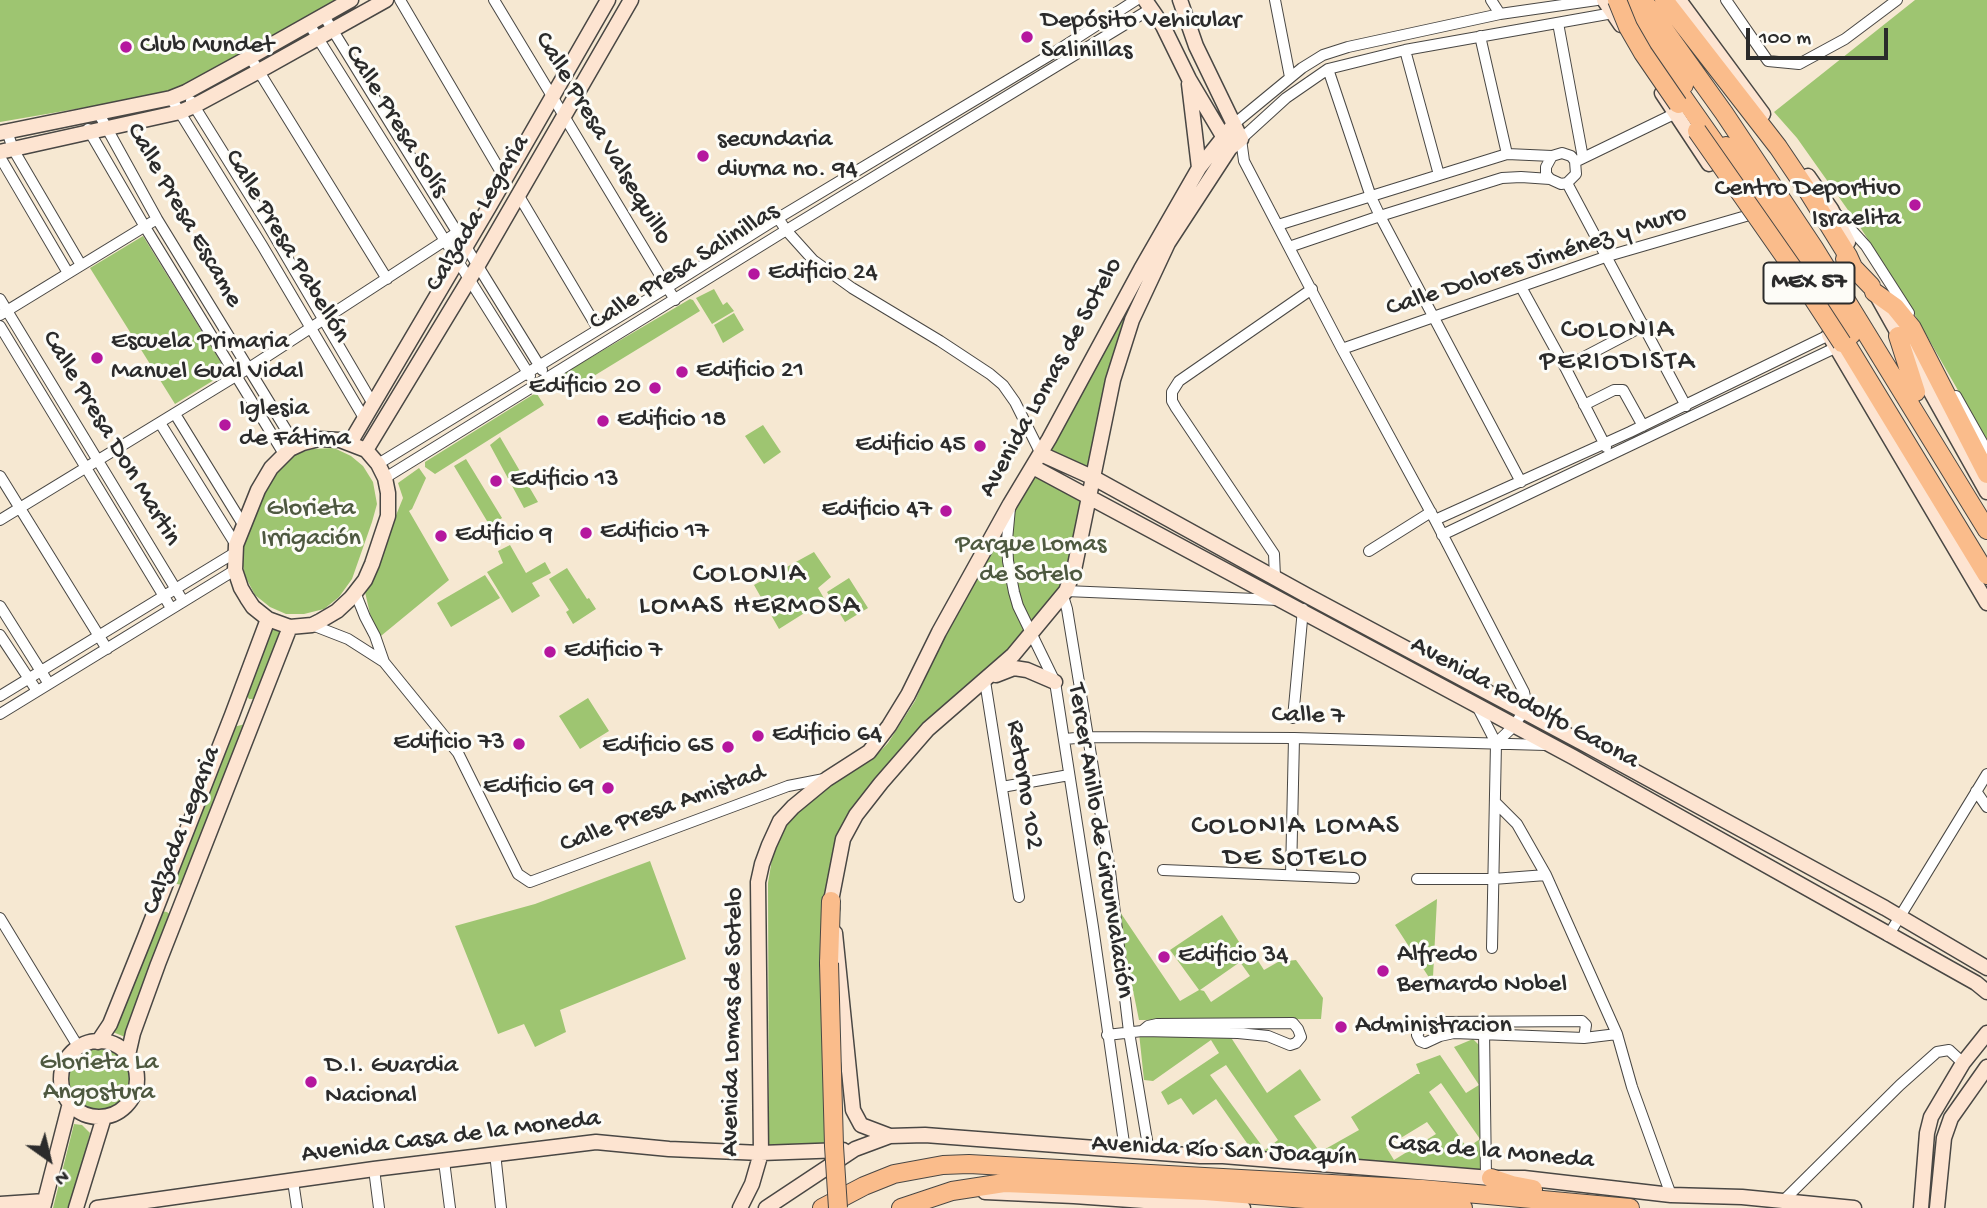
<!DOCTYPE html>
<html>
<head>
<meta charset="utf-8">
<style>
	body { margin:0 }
	#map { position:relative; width:1987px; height:1208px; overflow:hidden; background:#f6e8d2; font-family:"Gochi Hand",sans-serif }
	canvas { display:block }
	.north { position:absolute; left:14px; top:1124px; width:70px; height:70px; -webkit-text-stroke:5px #fdfcf7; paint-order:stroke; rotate:146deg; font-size:19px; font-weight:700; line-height:28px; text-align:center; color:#2b2b2b }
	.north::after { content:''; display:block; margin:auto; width:24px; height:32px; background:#2b2b2b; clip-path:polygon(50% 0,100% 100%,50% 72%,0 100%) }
	.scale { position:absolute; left:1746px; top:28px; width:142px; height:32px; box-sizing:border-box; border:4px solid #2b2b2b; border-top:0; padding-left:9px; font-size:21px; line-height:24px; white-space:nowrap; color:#2b2b2b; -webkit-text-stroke:5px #fdfcf7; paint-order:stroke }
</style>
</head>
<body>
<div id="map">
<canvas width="1987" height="1208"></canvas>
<div class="north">N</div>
<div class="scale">100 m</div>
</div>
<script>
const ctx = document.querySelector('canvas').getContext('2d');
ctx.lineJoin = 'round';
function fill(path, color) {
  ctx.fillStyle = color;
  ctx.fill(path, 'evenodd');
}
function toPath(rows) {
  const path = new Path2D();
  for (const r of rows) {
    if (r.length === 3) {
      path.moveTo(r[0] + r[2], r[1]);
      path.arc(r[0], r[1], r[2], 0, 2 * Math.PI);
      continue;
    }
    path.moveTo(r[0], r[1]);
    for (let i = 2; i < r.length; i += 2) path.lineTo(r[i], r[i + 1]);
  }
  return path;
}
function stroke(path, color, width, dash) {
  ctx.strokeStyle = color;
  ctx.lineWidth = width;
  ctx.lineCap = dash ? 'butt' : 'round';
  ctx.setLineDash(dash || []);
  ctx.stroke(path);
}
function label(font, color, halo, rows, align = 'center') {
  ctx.font = font + ' "Gochi Hand",sans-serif';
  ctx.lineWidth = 6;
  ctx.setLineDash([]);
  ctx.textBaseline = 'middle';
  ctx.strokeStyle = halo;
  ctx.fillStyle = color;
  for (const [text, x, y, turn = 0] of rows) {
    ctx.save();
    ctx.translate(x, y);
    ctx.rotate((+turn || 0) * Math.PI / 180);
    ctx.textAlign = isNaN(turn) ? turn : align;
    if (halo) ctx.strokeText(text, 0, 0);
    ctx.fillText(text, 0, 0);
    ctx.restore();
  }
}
fill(toPath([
	[0,0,336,0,169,93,0,122],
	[1915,0,1987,0,1987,441,1900,289,1860,227,1797,138,1774,112],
	[1205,165,1209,166,1162,251,1091,468,1047,450],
	[143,236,227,372,175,404,90,268],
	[714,289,723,305,727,302,734,311,712,324,696,298],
	[690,299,693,300,700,311,566,393,556,378],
	[734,313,744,330,723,343,714,325],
	[534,394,537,394,544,405,435,474,425,467,425,462],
	[763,425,781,452,764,464,745,436],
	[500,437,538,502,524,508,490,445],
	[334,448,351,456,363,466,373,482,377,504,372,522,352,579,339,597,324,609,304,614,286,614,270,607,255,595,245,576,241,556,245,543,256,506,271,475,282,463,298,453,313,449],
	[466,459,502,518,490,526,454,466],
	[419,468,426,478,412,509,409,511,449,580,376,640,365,592,403,498,398,483],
	[1035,470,1085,496,1067,578,1033,627,842,831,824,906,829,1145,769,1146,768,883,773,853,781,828,801,805,838,780,872,760,888,743,915,701,937,651],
	[510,545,526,573,545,562,551,573,532,583,540,596,512,613,487,572,503,563,498,551],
	[814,552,831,577,818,588,825,600,779,629,754,585],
	[567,568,587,599,589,598,596,609,573,624,566,612,569,610,549,579],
	[485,575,500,598,451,627,437,603],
	[849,578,868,608,845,622,827,592],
	[269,627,284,634,259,699,249,699,246,694],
	[588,698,609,731,580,749,559,716],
	[250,723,181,885,174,883,233,727],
	[650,861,686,959,560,1010,566,1032,535,1047,524,1024,498,1034,455,926,535,904],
	[1437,899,1433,977,1430,979,1395,925],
	[1116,906,1180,1001,1199,990,1170,950,1222,915,1248,956,1253,953,1264,970,1278,962,1296,960,1323,998,1321,1019,1139,1020],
	[1240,962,1250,976,1211,1002,1204,991,1200,990],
	[161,911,167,912,174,918,125,1037,108,1030],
	[1139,1033,1230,1036,1267,1093,1300,1069,1321,1100,1294,1116,1320,1152,1359,1130,1351,1117,1417,1074,1420,1074,1416,1064,1440,1055,1466,1093,1479,1085,1454,1047,1473,1039,1483,1049,1480,1174,1256,1156,1216,1099,1193,1115,1181,1098,1168,1105,1161,1092,1219,1053,1211,1040,1153,1081,1144,1080],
	[1226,1065,1278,1140,1265,1150,1210,1075],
	[1441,1083,1480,1139,1467,1148,1429,1092],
	[1427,1122,1436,1134,1394,1160,1386,1147],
	[99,1079,30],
	[74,1124,82,1125,90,1133,71,1208,53,1208]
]), '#9ec571');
const street = toPath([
	[400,0,505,179],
	[494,0,675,300],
	[1275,0,1290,77],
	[1491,0,1500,14],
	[1726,0,1768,61,1799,64,1845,39,1897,0],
	[324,16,542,370],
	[1558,23,1583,158],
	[309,24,530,376],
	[1480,36,1507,154],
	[1405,50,1439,175],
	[250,57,387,279],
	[1328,69,1371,197,1380,216,1521,482],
	[171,98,263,247,364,418],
	[191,101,265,220,373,404],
	[99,114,157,219,296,446],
	[1234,124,1302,68,1323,55,1348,47,1500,14,1597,0],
	[88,129,145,227,284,454],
	[7,131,13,149,81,265],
	[0,157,68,273],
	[1579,160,1674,114],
	[1550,179,1546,174,1546,167,1552,156],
	[1567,183,1686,406],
	[519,196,598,329],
	[1838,215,1866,246,1909,313],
	[778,218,786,230,813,260,852,288,940,341,990,374,1003,385,1015,402,1041,454],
	[1278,225,1507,154,1552,156,1562,153,1571,156,1575,161,1576,174,1567,183,1561,184,1550,179,1521,177,1502,178,1380,216,1289,247],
	[1521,287,1565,367,1606,447],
	[0,299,183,601],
	[0,315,157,219],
	[0,326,171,608],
	[1342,349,1608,256,1746,216],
	[1565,367,1645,325],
	[1956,396,1987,451],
	[1584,405,1614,390,1623,390,1643,426],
	[175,414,244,526],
	[160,423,236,545],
	[378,464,668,287,770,223,1055,52,1136,0],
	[0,476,107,649],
	[385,478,780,234,1152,8],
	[1010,508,1007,540,1008,561,1014,592,1018,606,1055,682,1093,927,1125,1150],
	[0,520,249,368,458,232],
	[1435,520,1630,432,1829,335],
	[1442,535,1837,347],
	[1369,551,1431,512],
	[1275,577,1274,554,1176,408,1172,401,1172,392,1179,381,1312,289],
	[1066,591,1279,600],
	[355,592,365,617,375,636,384,662],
	[1063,596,1067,609,1110,871,1129,1032,1149,1152],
	[0,606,49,684],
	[312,625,348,639,384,662,458,753,518,874,530,882,788,786,824,779],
	[0,635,37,691],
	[985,681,1019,897],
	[0,696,236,552],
	[1478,708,1496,743],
	[0,714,235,570],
	[1293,718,1303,609],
	[1065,739,1087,737,1294,738,1546,745],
	[1002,787,1069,775],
	[1976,791,1987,807],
	[1495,802,1517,824,1546,875,1617,1034,1632,1087,1671,1195],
	[1163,870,1354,878],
	[1291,875,1294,738],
	[1417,879,1493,879,1546,875],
	[0,918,79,1048],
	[1888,936,1987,774],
	[1492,948,1496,743,1513,727,1524,711,1526,701,1524,692,1435,520,1342,349,1244,161,1241,139,1286,98,1328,69,1405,50,1613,13],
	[1484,1030,1486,1177],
	[1107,1035,1142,1031,1238,1033,1268,1036,1290,1045,1296,1043,1301,1037,1298,1029,1293,1023,1157,1024,1148,1026,1142,1031],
	[1584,1038,1586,1025,1582,1021,1441,1022,1421,1028,1417,1035,1420,1041,1425,1043,1440,1036,1454,1033,1584,1038,1617,1034],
	[495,1153,501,1208],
	[444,1161,450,1208],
	[374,1169,379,1208],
	[293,1181,297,1208],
	[1784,1200,1900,1085,1937,1052,1949,1050,1963,1063]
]);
const secondary = toPath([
	[1145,0,1163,26,1189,79,1227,143],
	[1604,0,1621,25],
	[1679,0,1763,114],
	[1189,84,1199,168],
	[1662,93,1709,164],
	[0,133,171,98,186,92,250,57,351,0],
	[0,152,180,112,194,106,259,71,386,0],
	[1808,176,1831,209,1848,242],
	[1876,294,1987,492],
	[1829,335,1987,603],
	[319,439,340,440,366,450,378,464,385,478,388,493,388,516,372,564,365,580,351,598,337,611,320,621,312,625,290,627,268,619,253,607,247,598,241,588,235,570,236,545,258,490,271,468,290,449,303,443,319,439],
	[350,443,489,207,608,0],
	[366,450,478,265,631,0],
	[1041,454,1094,478,1306,595,1581,742,1885,908,1987,968],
	[1033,467,1573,757,1976,983,1987,992],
	[996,675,1014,668,1027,670,1055,682],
	[832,909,831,901,843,839,856,815,881,783,928,729,1013,655,1066,591,1074,570,1113,380,1132,320,1168,243,1230,148,1241,139,1196,46,1180,0],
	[835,933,853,1110,861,1125,890,1136],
	[99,1079,38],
	[98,1042,110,1024,145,937,232,715,268,619],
	[128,1055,133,1033,158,964,290,627],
	[985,1192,1074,1196,1243,1208],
	[0,1204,45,1201],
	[43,1208,70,1103],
	[76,1208,104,1117],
	[97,1208,374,1169,596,1142,669,1149,761,1153,843,1150],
	[740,1208,752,1184,761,1153,758,882,762,864,769,845,780,821,793,807,827,779,869,752,889,726,908,695,939,632,1010,504,1049,439,1141,269,1199,168,1234,124],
	[766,1208,855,1149,890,1136,925,1135,1200,1156,1223,1156,1491,1178,1524,1178,1671,1195,1742,1197,1854,1208],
	[1921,1208,1927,1133,1931,1117,1963,1063,1987,1033],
	[1937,1208,1944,1138,1951,1118,1987,1067]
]);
const highway = toPath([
	[1623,0,1684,85],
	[1643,0,1724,113,1814,248,1987,530],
	[1664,0,1778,147,1809,193,1848,256,1853,267],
	[1671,80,1727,160],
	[1726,146,1851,335],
	[1845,259,1871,286],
	[1874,292,1895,307,1912,328,1987,474],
	[1836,327,1987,575],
	[1898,336,1916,392],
	[829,963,831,901],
	[1491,1178,1512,1185,1533,1189],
	[822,1208,864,1186,894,1174,943,1165,969,1164,1422,1189,1630,1208],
	[901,1208,952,1191,1004,1183,1205,1191,1318,1200,1429,1204,1463,1208]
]);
stroke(street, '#494744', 12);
stroke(secondary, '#494744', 17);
stroke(highway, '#494744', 20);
stroke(street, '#fff', 10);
stroke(secondary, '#fde4d1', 14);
stroke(highway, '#fabc8b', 18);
const highwayBridge = toPath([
	[1617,0,1628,27,1643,53,1678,104],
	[1697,131,1799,277,1842,343],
	[829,963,834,1146,838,1208]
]);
stroke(highwayBridge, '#494744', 20, []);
stroke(highwayBridge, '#fabc8b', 18);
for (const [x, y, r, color] of [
	[1027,37,7,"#b5179e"],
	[126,47,7,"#b5179e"],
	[703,156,7,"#b5179e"],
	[1915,205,7,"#b5179e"],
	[754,274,7,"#b5179e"],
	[97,358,7,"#b5179e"],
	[682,372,7,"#b5179e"],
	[655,388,7,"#b5179e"],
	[603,421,7,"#b5179e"],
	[225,425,7,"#b5179e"],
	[980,446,7,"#b5179e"],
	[496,481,7,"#b5179e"],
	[946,511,7,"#b5179e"],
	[586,533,7,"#b5179e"],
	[441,536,7,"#b5179e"],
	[550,652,7,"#b5179e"],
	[758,736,7,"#b5179e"],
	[519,744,7,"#b5179e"],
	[728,747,7,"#b5179e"],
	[608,788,7,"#b5179e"],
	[1164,957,7,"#b5179e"],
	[1383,971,7,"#b5179e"],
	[1341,1027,7,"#b5179e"],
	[311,1082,7,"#b5179e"]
]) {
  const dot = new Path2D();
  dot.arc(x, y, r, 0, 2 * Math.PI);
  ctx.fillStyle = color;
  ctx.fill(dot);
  stroke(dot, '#fdfcf7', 2.5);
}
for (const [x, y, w] of [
	[1809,283,91]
]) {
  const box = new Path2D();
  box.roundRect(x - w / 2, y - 20.5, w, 41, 5);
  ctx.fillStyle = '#fdfcf7';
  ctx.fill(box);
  stroke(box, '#2b2b2b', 2);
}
label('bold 24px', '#2b2b2b', null, [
	["MEX 57",1809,283]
]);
label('26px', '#2b2b2b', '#fdfcf7', [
	["Depósito Vehicular",1041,22],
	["Salinillas",1041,52],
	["Club Mundet",140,47],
	["secundaria",717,141],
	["diurna no. 94",717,171],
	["Centro Deportivo",1901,190,"right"],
	["Israelita",1901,220,"right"],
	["Edificio 24",768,274],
	["Escuela Primaria",111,343],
	["Manuel Gual Vidal",111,373],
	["Edificio 21",696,372],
	["Edificio 20",641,388,"right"],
	["Iglesia",239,410],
	["de Fátima",239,440],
	["Edificio 18",617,421],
	["Edificio 45",966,446,"right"],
	["Edificio 13",510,481],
	["Edificio 47",932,511,"right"],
	["Edificio 17",600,533],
	["Edificio 9",455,536],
	["Edificio 7",564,652],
	["Edificio 64",772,736],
	["Edificio 73",505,744,"right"],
	["Edificio 65",714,747,"right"],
	["Edificio 69",594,788,"right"],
	["Alfredo",1397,956],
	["Bernardo Nobel",1397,986],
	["Edificio 34",1178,957],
	["Administracion",1355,1027],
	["D.I. Guardia",325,1067],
	["Nacional",325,1097]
], 'left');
label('26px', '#2b2b2b', '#fdfcf7', [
	["Calle Presa Solís",395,122,58],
	["Calle Presa Valsequillo",602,139,59],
	["Calzada Legaria",479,214,-59],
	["Calle Presa Escame",183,216,60],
	["Calle Presa Pabellón",286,247,59],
	["Calle Dolores Jiménez y Muro",1537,262,-18],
	["Calle Presa Salinillas",685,268,-32],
	["Avenida Lomas de Sotelo",1052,378,-61],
	["Calle Presa Don Martin",110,439,59],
	["Avenida Rodolfo Gaona",1524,704,28],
	["Calle 7",1308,717,1],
	["Retorno 102",1023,785,81],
	["Calle Presa Amistad",663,810,-20],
	["Calzada Legaria",183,831,-69],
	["Tercer Anillo de Circunvalación",1099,841,81],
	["Avenida Lomas de Sotelo",734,1022,-89],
	["Avenida Casa de la Moneda",451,1138,-7],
	["Avenida Río San Joaquín",1224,1152,3],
	["Casa de la Moneda",1491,1153,5]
]);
label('26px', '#4e5940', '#fdfcf7', [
	["Glorieta",311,510],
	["Irrigación",311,540],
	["Parque Lomas",1031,546],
	["de Sotelo",1031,576],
	["Glorieta La",99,1064],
	["Angostura",99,1094]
]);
ctx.letterSpacing = '2px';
label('28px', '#2b2b2b', '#fdfcf7', [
	["COLONIA",1618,332],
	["PERIODISTA",1618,364],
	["COLONIA",750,576],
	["LOMAS HERMOSA",750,608],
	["COLONIA LOMAS",1296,828],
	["DE SOTELO",1296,860]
]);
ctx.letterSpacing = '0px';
</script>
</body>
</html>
